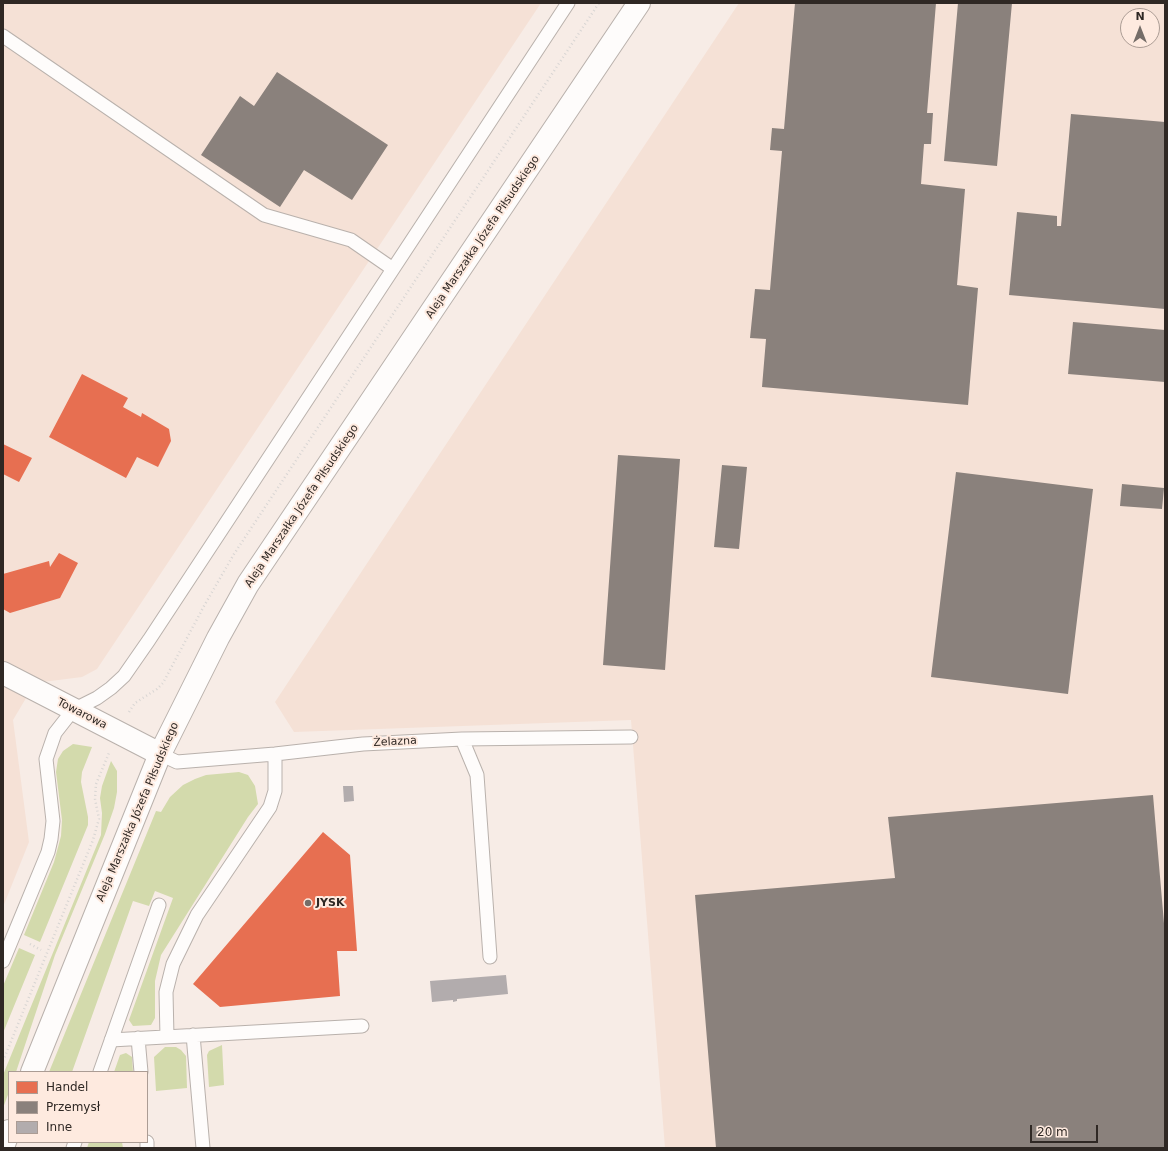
<!DOCTYPE html>
<html>
<head>
<meta charset="utf-8">
<style>
	body { margin:0 }
	#map { position:relative; width:1168px; height:1151px; overflow:hidden; background:#f7ece6; font-family:"DejaVu Sans",sans-serif }
	canvas { display:block }
	.frame { position:absolute; inset:0; border:4px solid #2f2824; pointer-events:none }
	.legend { position:absolute; left:8px; top:1071px; width:140px; height:72px; box-sizing:border-box; background:#feeadf; border:1px solid #ab9c94; margin:0; padding:5px 7px; list-style:none; font-size:12px; color:#2f2824 }
	.legend li { display:flex; align-items:center; gap:8px; height:20px }
	.legend b { width:20px; border:1px solid #ab9c94 }
	.north { position:absolute; left:1120px; top:8px; width:40px; height:40px; box-sizing:border-box; background:#feeadf; border:1px solid #ab9c94; border-radius:50%; rotate:0deg; font-size:11px; font-weight:700; line-height:16px; text-align:center; color:#2f2824 }
	.north::after { content:''; display:block; margin:auto; width:14px; height:18px; background:#756d68; clip-path:polygon(50% 0,100% 100%,50% 72%,0 100%) }
	.scale { position:absolute; left:1030px; top:1125px; width:68px; height:18px; box-sizing:border-box; border:2px solid #2f2824; border-top:0; padding-left:5px; font-size:12px; line-height:14px; white-space:nowrap; color:#2f2824; -webkit-text-stroke:3px #feeadf; paint-order:stroke }
</style>
</head>
<body>
<div id="map">
<canvas width="1168" height="1151"></canvas>
<div class="frame"></div>
<ul class="legend">
<li><b style="height:11px;background:#e76f51"></b>Handel</li>
<li><b style="height:11px;background:#8a817c"></b>Przemysł</li>
<li><b style="height:11px;background:#b2acad"></b>Inne</li>
</ul>
<div class="north">N</div>
<div class="scale">20 m</div>
</div>
<script>
const ctx = document.querySelector('canvas').getContext('2d');
ctx.lineJoin = 'round';
function fill(path, color) {
  ctx.fillStyle = color;
  ctx.fill(path, 'evenodd');
}
function toPath(rows) {
  const path = new Path2D();
  for (const r of rows) {
    path.moveTo(r[0], r[1]);
    for (let i = 2; i < r.length; i += 2) path.lineTo(r[i], r[i + 1]);
  }
  return path;
}
function stroke(path, color, width, dash) {
  ctx.strokeStyle = color;
  ctx.lineWidth = width;
  ctx.lineCap = dash ? 'butt' : 'round';
  ctx.setLineDash(dash || []);
  ctx.stroke(path);
}
function label(font, color, halo, rows, align = 'center') {
  ctx.font = font + ' "DejaVu Sans",sans-serif';
  ctx.lineWidth = 4;
  ctx.setLineDash([]);
  ctx.textBaseline = 'middle';
  ctx.strokeStyle = halo;
  ctx.fillStyle = color;
  for (const [text, x, y, turn = 0] of rows) {
    ctx.save();
    ctx.translate(x, y);
    ctx.rotate((+turn || 0) * Math.PI / 180);
    ctx.textAlign = isNaN(turn) ? turn : align;
    if (halo) ctx.strokeText(text, 0, 0);
    ctx.fillText(text, 0, 0);
    ctx.restore();
  }
}
fill(toPath([
	[3,3,541,3,97,669,82,677,35,683,13,720,29,842,3,907],
	[739,3,1165,3,1165,1148,665,1148,631,720,294,732,275,702],
	[1128,16,1152,16,1152,40,1128,40]
]), '#f5e1d6');
fill(toPath([
	[73,744,92,747,82,772,81,782,88,817,88,825,40,942,24,935,54,862,61,836,62,820,56,772,58,759,63,751],
	[111,761,117,771,117,792,114,808,105,834,55,955,16,1072,9,1072,9,1092,3,1108,3,1075,101,835,102,813,100,798,102,786],
	[239,772,248,775,255,786,258,804,248,817,161,955,155,981,155,1018,151,1025,133,1026,129,1020,173,898,155,891,149,906,133,901,72,1072,49,1072,156,811,161,812,170,797,183,785,195,779,206,775],
	[19,948,35,955,3,1033,3,986],
	[222,1045,224,1085,209,1087,207,1055,209,1051],
	[165,1047,176,1047,181,1050,186,1056,187,1088,156,1091,154,1057],
	[126,1053,132,1057,133,1072,114,1072,120,1055],
	[89,1142,122,1142,123,1148,87,1148]
]), '#d3daac');
fill(toPath([
	[82,374,128,398,123,407,141,417,142,413,169,429,171,441,158,467,137,457,126,478,49,437],
	[3,444,32,458,19,482,3,474],
	[59,553,78,563,60,598,10,613,3,609,3,574,49,561,50,567],
	[323,832,350,855,357,951,337,951,340,996,220,1007,193,984]
]), '#e76f51');
fill(toPath([
	[795,3,936,3,927,113,933,113,931,144,924,144,921,184,965,189,957,285,978,288,968,405,762,387,766,339,750,338,755,289,770,290,782,151,770,150,772,128,784,129],
	[958,3,1012,3,997,166,944,161],
	[277,72,388,145,352,200,304,170,280,207,201,155,240,96,254,106],
	[1071,114,1165,122,1165,309,1009,295,1017,212,1057,216,1057,226,1061,226],
	[1073,322,1165,330,1165,382,1068,374],
	[618,455,680,459,665,670,603,665],
	[722,465,747,467,739,549,714,547],
	[956,472,1093,489,1068,694,931,677],
	[1122,484,1164,488,1162,509,1120,506],
	[1153,795,1165,935,1165,1148,716,1148,695,895,895,878,888,817]
]), '#8a817c');
fill(toPath([
	[343,786,353,786,354,801,344,802],
	[506,975,508,994,457,999,457,1001,453,1002,453,1000,432,1002,430,981]
]), '#b2acad');
const lane = toPath([
	[3,36,264,215,351,240,393,269],
	[462,739,477,775,490,957],
	[160,754,177,762,275,754,363,744,462,739,631,737],
	[3,961,48,852,51,839,53,821,46,759,55,733,73,710,97,698,111,688,124,676,149,640,568,3],
	[193,1035,203,1148],
	[167,1037,166,992,173,964,197,915,270,807,275,791,275,754],
	[138,1038,141,1072],
	[111,1040,362,1026],
	[100,1072,159,905],
	[147,1142,147,1148],
	[73,1148,75,1142]
]);
const secondary = toPath([
	[3,673,160,754],
	[32,1072,160,754,218,638,248,584,639,3],
	[3,1147,9,1131]
]);
stroke(lane, '#b9b1ac', 15);
stroke(secondary, '#b9b1ac', 24);
stroke(toPath([
	[129,712,135,703,157,689,163,683,204,606,234,554,599,3],
	[30,944,41,950],
	[3,1061,93,840,99,819,95,799,96,784,109,753]
]), '#d8d5d3', 2.5, [1, 3]);
stroke(lane, '#fefcfb', 13);
stroke(secondary, '#fefcfb', 22);
for (const [x, y, r, color] of [
	[308,903,4,"#756d68"]
]) {
  const dot = new Path2D();
  dot.arc(x, y, r, 0, 2 * Math.PI);
  ctx.fillStyle = color;
  ctx.fill(dot);
  stroke(dot, '#feeadf', 1.5);
}
label('11px', '#2f2824', '#feeadf', [
	["Aleja Marszałka Józefa Piłsudskiego",483,237,-56],
	["Aleja Marszałka Józefa Piłsudskiego",302,506,-56],
	["Towarowa",82,714,27],
	["Żelazna",395,742,-3],
	["Aleja Marszałka Józefa Piłsudskiego",138,812,-67]
]);
label('bold 11px', '#2f2824', '#feeadf', [
	["JYSK",316,903]
], 'left');
</script>
</body>
</html>
